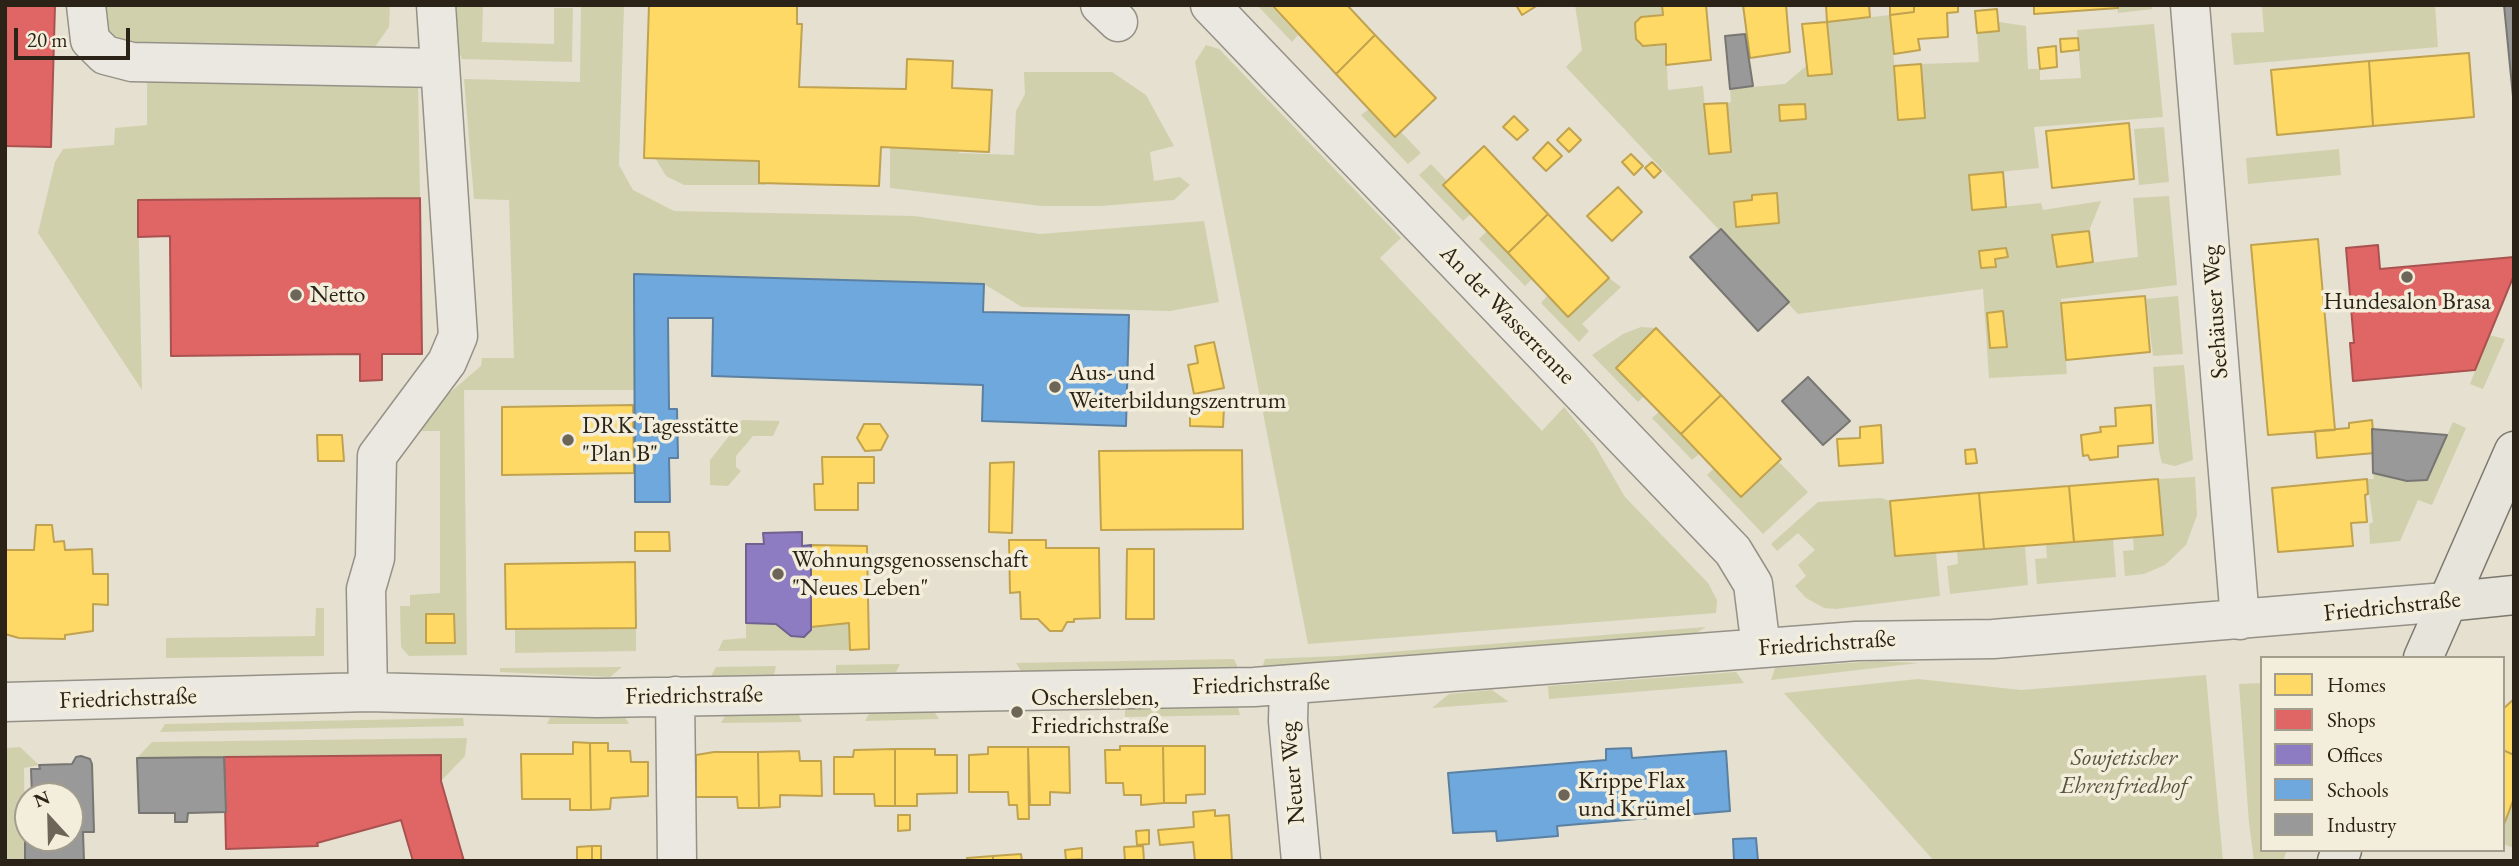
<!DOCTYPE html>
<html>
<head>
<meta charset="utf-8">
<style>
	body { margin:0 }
	#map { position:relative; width:2519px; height:866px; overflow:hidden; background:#e5e0d0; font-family:"EB Garamond",serif }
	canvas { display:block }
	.frame { position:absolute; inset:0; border:7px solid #2c2318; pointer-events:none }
	.legend { position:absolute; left:2260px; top:656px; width:245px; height:196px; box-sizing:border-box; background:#f3eedb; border:2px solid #a39d8d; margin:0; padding:9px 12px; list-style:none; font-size:21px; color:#2c2318 }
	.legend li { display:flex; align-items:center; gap:14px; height:35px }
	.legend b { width:35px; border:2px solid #a39d8d }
	.north { position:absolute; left:14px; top:782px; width:70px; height:70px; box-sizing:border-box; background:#f3eedb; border:2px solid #a39d8d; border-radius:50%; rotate:338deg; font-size:19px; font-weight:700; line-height:28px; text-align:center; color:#2c2318 }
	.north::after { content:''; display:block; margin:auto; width:24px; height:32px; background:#6d6558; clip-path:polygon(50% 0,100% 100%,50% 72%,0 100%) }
	.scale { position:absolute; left:14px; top:28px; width:116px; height:32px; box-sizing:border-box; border:4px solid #2c2318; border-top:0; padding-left:9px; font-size:21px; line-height:24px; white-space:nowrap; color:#2c2318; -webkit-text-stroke:5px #f3eedb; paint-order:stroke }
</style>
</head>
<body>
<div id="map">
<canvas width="2519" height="866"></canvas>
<div class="frame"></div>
<ul class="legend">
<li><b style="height:19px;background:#ffd966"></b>Homes</li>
<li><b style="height:19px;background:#e06666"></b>Shops</li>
<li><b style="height:19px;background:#8e7cc3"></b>Offices</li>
<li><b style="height:19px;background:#6fa8dc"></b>Schools</li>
<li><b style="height:19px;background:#999"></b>Industry</li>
</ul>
<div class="north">N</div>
<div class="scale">20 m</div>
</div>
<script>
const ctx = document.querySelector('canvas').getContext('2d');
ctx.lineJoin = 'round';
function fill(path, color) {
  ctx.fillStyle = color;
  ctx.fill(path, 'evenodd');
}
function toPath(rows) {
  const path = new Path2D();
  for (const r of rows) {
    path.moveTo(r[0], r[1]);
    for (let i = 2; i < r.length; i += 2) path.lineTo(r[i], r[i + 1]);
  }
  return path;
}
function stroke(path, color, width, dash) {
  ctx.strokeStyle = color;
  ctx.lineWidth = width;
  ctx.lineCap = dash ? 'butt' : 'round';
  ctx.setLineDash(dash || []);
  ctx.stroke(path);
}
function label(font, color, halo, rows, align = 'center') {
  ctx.font = font + ' "EB Garamond",serif';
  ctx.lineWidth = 7;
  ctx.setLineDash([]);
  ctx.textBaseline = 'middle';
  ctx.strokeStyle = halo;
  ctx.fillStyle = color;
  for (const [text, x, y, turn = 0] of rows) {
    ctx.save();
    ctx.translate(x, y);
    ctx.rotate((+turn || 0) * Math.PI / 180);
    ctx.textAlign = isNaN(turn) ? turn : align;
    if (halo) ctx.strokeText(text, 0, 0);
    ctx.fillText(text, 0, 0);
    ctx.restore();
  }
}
fill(toPath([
	[101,5,390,5,389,27,370,54,126,48,108,34],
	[457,5,483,5,482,42,554,44,554,8,573,8,572,62,462,59,456,45],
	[581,5,624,5,619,165,633,190,674,211,914,216,1040,234,1204,221,1219,302,1170,311,1022,307,984,284,634,274,634,390,464,390,467,655,409,656,401,647,400,606,410,606,410,595,440,593,440,431,411,431,412,425,481,366,482,358,514,358,509,200,474,199,464,79,580,82],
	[1257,5,1270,5,1298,35,1292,42],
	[1575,5,1662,5,1663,15,1641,17,1635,23,1636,39,1643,46,1666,44,1668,90,1703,86,1709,154,1731,152,1727,103,1731,102,1730,89,1785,84,1806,66,1808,76,1832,73,1827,22,1890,15,1899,120,1925,117,1921,64,1979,62,1977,33,1999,31,1999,22,2026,26,2028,69,2040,69,2040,80,2081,78,2077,30,2154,24,2163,117,2034,127,2039,168,1969,175,1972,210,2041,203,2043,210,2101,201,2089,231,2053,236,2057,267,2138,257,2133,198,2169,196,2177,285,2061,299,2067,374,1989,378,1983,289,1798,314,1566,67,1582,50],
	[1777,194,1779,223,1736,227,1734,202,1752,200,1752,195],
	[2006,248,2008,257,1995,259,1996,267,1981,268,1980,251],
	[2117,5,2151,5,2152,9,2118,13],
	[2262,5,2435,5,2438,47,2234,65,2231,33,2264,32],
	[1206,45,1219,49,1401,238,1380,258,1542,431,1564,407,1594,444,1625,497,1708,583,1717,600,1716,613,1308,644,1197,73,1195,62],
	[1024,72,1112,72,1146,95,1174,146,1150,152,1154,181,1180,177,1190,185,1174,200,1101,206,1042,206,890,188,890,146,959,148,959,153,1014,155,1016,111,1025,94],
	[147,73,418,85,420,198,138,201,142,390,38,233,55,162,63,149,114,145,115,128,147,125],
	[1369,109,1395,137,1401,132,1421,153,1408,164,1361,115],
	[2164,127,2169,182,2139,185,2134,129],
	[2339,149,2341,175,2248,184,2246,158],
	[651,151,767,159,766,185,684,185,666,176],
	[1431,164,1447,181,1443,185,1471,214,1463,221,1419,175],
	[1487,231,1532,279,1525,286,1479,239],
	[1609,278,1621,287,1582,324,1589,331,1579,342,1541,303,1548,295],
	[2178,296,2183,354,2153,356,2146,299],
	[1641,327,1656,328,1616,368,1644,396,1638,402,1592,355,1623,334],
	[2489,335,2505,339,2483,389,2470,384],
	[2184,365,2193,460,2175,466,2162,463,2159,451,2153,367],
	[1659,412,1699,454,1692,460,1652,418],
	[742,420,780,421,773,436,753,436,736,456,736,467,741,471,728,486,710,485,710,460],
	[2453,422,2466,428,2432,505,2418,500,2400,541,2370,544,2369,524,2373,522,2367,479,2374,479,2373,473,2407,481,2427,480],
	[1778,461,1808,492,1763,534,1707,475,1713,469,1741,497],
	[2195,477,2197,515,2186,545,2165,565,2144,574,2125,576,2123,551,2134,550,2133,538,2163,535,2158,479],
	[1881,498,1890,501,1895,556,1936,553,1940,596,1836,609,1824,608,1806,598,1795,586,1806,576,1798,565,1815,550,1798,533,1777,551,1771,544,1818,502],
	[2113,539,2116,577,2037,584,2035,559,2047,558,2046,544],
	[2025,547,2028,585,1950,594,1947,566,1958,564,1957,552],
	[316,608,324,608,324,656,166,658,166,638,315,636],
	[746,623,776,624,791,636,804,637,816,624,849,623,850,650,718,651,723,640,746,638],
	[1706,627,1696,633,1262,668,1265,659,1339,656],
	[636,628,636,651,515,653,515,629],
	[1234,659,1238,668,1021,671,1016,663],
	[1877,661,1919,663,1771,680,1775,668],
	[900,664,896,672,836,673,836,665],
	[776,666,774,675,711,676,716,667],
	[622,667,610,677,500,672,500,668],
	[1736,672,1744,683,1549,699,1548,686],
	[2206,675,2223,861,1934,861,1784,693,1918,679,2021,690],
	[2262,683,2262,850,2287,850,2283,861,2254,861,2249,823,2239,684],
	[1492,690,1509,702,1432,708,1449,694],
	[1238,708,1240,715,1125,717,1125,709],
	[934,711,939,719,865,721,870,712],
	[798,713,802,722,721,723,726,714],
	[625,717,629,724,547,724,550,718],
	[463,718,464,726,160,732,165,724],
	[467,738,465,756,441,781,441,755,137,758,152,742],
	[20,747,39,765,24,768,25,861,5,861,5,748],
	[2514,798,2514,848,2503,844,2503,827]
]), '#d0d0ad');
const homes = toPath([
	[649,5,797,5,797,24,802,24,799,87,906,89,907,59,953,61,952,88,992,90,989,152,881,147,879,186,759,183,759,161,644,158,649,5],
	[1272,5,1347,5,1375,35,1336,74,1272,5],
	[1516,5,1538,5,1522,15,1516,5],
	[1662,5,1706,5,1711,60,1666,65,1666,44,1643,46,1636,39,1635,23,1641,17,1663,15,1662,5],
	[1743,5,1786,5,1790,52,1750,58,1743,5],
	[1826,5,1869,5,1870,17,1827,22,1826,5],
	[1890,5,1914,5,1914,12,1890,15,1890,5],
	[1914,5,1958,5,1958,12,1947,13,1948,37,1918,39,1920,50,1894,54,1890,15,1914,12,1914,5],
	[2034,5,2117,5,2118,8,2034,14,2034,5],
	[1997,9,1999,31,1977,33,1975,11,1997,9],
	[1827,22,1832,74,1808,76,1802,24,1827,22],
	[1375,35,1436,98,1395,137,1336,74,1375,35],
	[2078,38,2079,50,2061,52,2060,39,2078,38],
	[2056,46,2057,67,2040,69,2038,48,2056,46],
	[2469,53,2474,117,2373,126,2369,61,2469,53],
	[2369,61,2373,126,2277,135,2271,70,2369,61],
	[1921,64,1925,118,1898,120,1894,66,1921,64],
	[1727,103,1731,152,1709,154,1704,104,1727,103],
	[1805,104,1806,119,1780,121,1779,105,1805,104],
	[1514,116,1528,130,1517,140,1503,127,1514,116],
	[2129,123,2134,179,2052,188,2046,131,2129,123],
	[1569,128,1581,140,1569,152,1557,140,1569,128],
	[1548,142,1562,156,1546,171,1533,158,1548,142],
	[1484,146,1548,214,1508,253,1443,185,1484,146],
	[1631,154,1643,166,1634,175,1622,162,1631,154],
	[1652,162,1661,171,1654,178,1645,168,1652,162],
	[2003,172,2006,207,1972,210,1969,175,2003,172],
	[1618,187,1642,212,1612,241,1587,216,1618,187],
	[1777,193,1779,223,1736,227,1734,202,1752,200,1752,195,1777,193],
	[1548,214,1609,278,1568,317,1508,253,1548,214],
	[2089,231,2093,262,2057,267,2052,235,2089,231],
	[2318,239,2335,430,2268,435,2251,245,2318,239],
	[2006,248,2008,257,1995,259,1996,267,1981,268,1979,251,2006,248],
	[2145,296,2150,352,2066,360,2061,303,2145,296],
	[2003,311,2007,347,1990,348,1987,313,2003,311],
	[1656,328,1721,395,1681,434,1616,368,1656,328],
	[1214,342,1224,388,1194,394,1188,365,1198,363,1195,346,1214,342],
	[1721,395,1781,459,1741,497,1681,434,1721,395],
	[633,405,634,473,502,475,502,407,633,405],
	[2151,405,2153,443,2118,446,2118,457,2090,460,2088,455,2083,456,2081,435,2101,432,2100,427,2116,426,2115,408,2151,405],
	[1190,407,1224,407,1223,427,1190,426,1190,407],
	[2372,420,2375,453,2317,458,2315,431,2349,428,2349,423,2372,420],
	[864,424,880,424,888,436,881,450,865,451,857,438,864,424],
	[1881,425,1883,463,1839,466,1837,439,1860,438,1860,427,1881,425],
	[317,435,342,435,344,461,318,461,317,435],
	[1975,449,1977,463,1966,464,1965,450,1975,449],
	[1242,450,1243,529,1101,530,1099,451,1242,450],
	[822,457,874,457,874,483,858,483,858,510,815,510,814,484,823,484,822,457],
	[1014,462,1012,533,989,532,990,463,1014,462],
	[2158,479,2163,535,2074,542,2069,486,2158,479],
	[2367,479,2368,494,2365,495,2367,522,2351,523,2353,546,2278,552,2272,488,2367,479],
	[2069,486,2074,542,1984,549,1979,493,2069,486],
	[1979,493,1984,549,1895,556,1890,501,1979,493],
	[36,525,52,525,54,542,64,541,65,550,92,549,93,574,108,574,108,605,93,604,93,631,65,635,65,639,19,638,5,634,5,550,34,550,36,525],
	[635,532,669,532,670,551,635,551,635,532],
	[1009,540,1046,540,1046,548,1099,548,1100,618,1074,619,1074,622,1067,622,1062,631,1050,631,1038,619,1021,619,1020,592,1010,593,1009,540],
	[811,545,867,546,869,649,850,650,849,623,811,627,811,545],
	[1127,549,1154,549,1154,619,1126,619,1127,549],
	[635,562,636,628,506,629,505,564,635,562],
	[426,614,454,614,455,643,426,643,426,614],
	[2514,699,2514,755,2503,750,2503,709,2514,699],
	[573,742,590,743,591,810,570,810,570,799,522,799,521,754,573,754,573,742],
	[590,743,608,743,608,751,630,751,631,762,648,762,648,796,611,798,610,809,591,810,590,743],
	[1120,746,1163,746,1164,803,1141,805,1141,795,1124,795,1123,783,1106,783,1105,750,1120,750,1120,746],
	[1163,746,1205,746,1205,794,1186,795,1186,803,1164,803,1163,746],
	[988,747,1028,747,1029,819,1018,819,1017,805,1009,805,1008,792,969,792,969,755,988,754,988,747],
	[1028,747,1069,747,1070,793,1050,792,1050,805,1030,805,1028,747],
	[895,749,935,749,935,755,957,755,957,793,917,794,917,806,895,806,895,749],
	[895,749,895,806,875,806,874,794,834,794,834,757,853,757,854,750,895,749],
	[2503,750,2514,755,2514,798,2503,827,2503,750],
	[799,751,800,761,821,761,822,796,780,795,780,807,759,808,758,752,799,751],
	[714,752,758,752,759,808,738,808,737,797,696,797,696,755,714,752],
	[1215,810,1215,816,1229,815,1232,861,1195,861,1193,842,1160,845,1158,830,1194,827,1193,812,1215,810],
	[898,815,910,815,910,830,898,831,898,815],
	[1149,830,1149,844,1137,845,1136,831,1149,830],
	[592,846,601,846,601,860,592,860,592,846],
	[592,846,592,860,577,860,577,847,592,846],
	[1143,846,1144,861,1125,861,1124,847,1143,846],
	[1082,848,1082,859,1066,860,1065,850,1082,848],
	[1021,854,1022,861,993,861,993,856,1021,854],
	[993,856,993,861,967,861,967,858,993,856]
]);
fill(homes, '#ffd966');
stroke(homes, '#c0a24f', 2);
const shops = toPath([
	[5,5,55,5,51,147,5,146,5,5],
	[420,198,422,354,382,354,382,380,360,381,360,354,171,356,170,236,138,237,138,200,420,198],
	[2378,245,2380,269,2514,257,2514,275,2475,370,2353,381,2350,343,2354,343,2346,248,2378,245],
	[441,755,441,781,464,861,413,861,401,820,317,843,318,846,226,849,224,757,441,755]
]);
fill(shops, '#e06666');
stroke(shops, '#aa524f', 2);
const offices = toPath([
	[802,532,802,546,811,545,811,630,804,637,791,636,776,624,746,623,746,544,764,544,763,533,802,532]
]);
fill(offices, '#8e7cc3');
stroke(offices, '#716190', 2);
const schools = toPath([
	[634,274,984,284,983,312,1129,315,1126,426,982,421,983,385,712,376,713,318,668,318,669,409,677,409,678,458,669,458,670,502,635,502,634,274],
	[1631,748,1632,758,1726,751,1730,811,1557,826,1558,836,1497,841,1496,831,1453,833,1448,773,1606,760,1606,749,1631,748],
	[1756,838,1758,861,1734,861,1733,839,1756,838]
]);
fill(schools, '#6fa8dc');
stroke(schools, '#5b80a1', 2);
const industry = toPath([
	[2504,5,2514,5,2514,107,2504,5],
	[1745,34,1753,86,1730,89,1725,36,1745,34],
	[1721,229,1789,302,1758,331,1690,257,1721,229],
	[1808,377,1850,421,1823,445,1782,401,1808,377],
	[2372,429,2447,435,2427,480,2407,481,2373,473,2372,429],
	[81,756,90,759,92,764,94,832,83,832,84,861,25,861,25,840,70,838,70,796,32,796,31,769,40,769,39,765,72,764,76,757,81,756],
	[224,757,226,812,188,813,187,822,175,822,175,813,139,813,137,758,224,757]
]);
fill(industry, '#999');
stroke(industry, '#787672', 2);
const minor = toPath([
	[86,5,90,40,105,55,132,62,439,68],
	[1100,5,1118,22],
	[1210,5,1733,551,1753,584,1761,648],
	[2190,5,2240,620],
	[1289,685,1288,721,1301,861],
	[368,692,366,589,375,558,377,456,447,362,458,336,436,5],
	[675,696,677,861],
	[5,702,368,692,597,698,1254,687,1856,641,1993,639,2446,602]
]);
const major = toPath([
	[2446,602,2514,595],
	[2423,658,2514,451],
	[2337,861,2342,850]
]);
stroke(minor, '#959187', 41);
stroke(major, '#7c786e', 41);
stroke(minor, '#eae8e0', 38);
stroke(major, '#e7e4db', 38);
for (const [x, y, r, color] of [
	[2407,277,7,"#6d6558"],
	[296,295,7,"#6d6558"],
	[1055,387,7,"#6d6558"],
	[568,440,7,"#6d6558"],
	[778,574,7,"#6d6558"],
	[1017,712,7,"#6d6558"],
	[1564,795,7,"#6d6558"]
]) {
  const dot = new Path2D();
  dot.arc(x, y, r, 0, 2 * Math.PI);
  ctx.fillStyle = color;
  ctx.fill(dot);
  stroke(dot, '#f3eedb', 2.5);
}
label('24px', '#2c2318', '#f3eedb', [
	["Netto",310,295],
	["Hundesalon Brasa",2407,302,"center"],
	["Aus- und",1069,373],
	["Weiterbildungszentrum",1069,401],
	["DRK Tagesstätte",582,426],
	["\"Plan B\"",582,454],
	["Wohnungsgenossenschaft",792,560],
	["\"Neues Leben\"",792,588],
	["Oschersleben,",1031,698],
	["Friedrichstraße",1031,726],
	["Krippe Flax",1578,781],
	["und Krümel",1578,809]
], 'left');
label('24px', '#2c2318', '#f3eedb', [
	["Seehäuser Weg",2216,312,-94],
	["An der Wasserrenne",1507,315,46],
	["Friedrichstraße",2392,607,-6],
	["Friedrichstraße",1827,644,-4],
	["Friedrichstraße",1261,685,-2],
	["Friedrichstraße",694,696,-1],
	["Friedrichstraße",128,699,-2],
	["Neuer Weg",1293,773,-95]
]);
label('italic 24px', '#58533c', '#f3eedb', [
	["Sowjetischer",2124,758],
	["Ehrenfriedhof",2124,786]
]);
</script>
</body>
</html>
